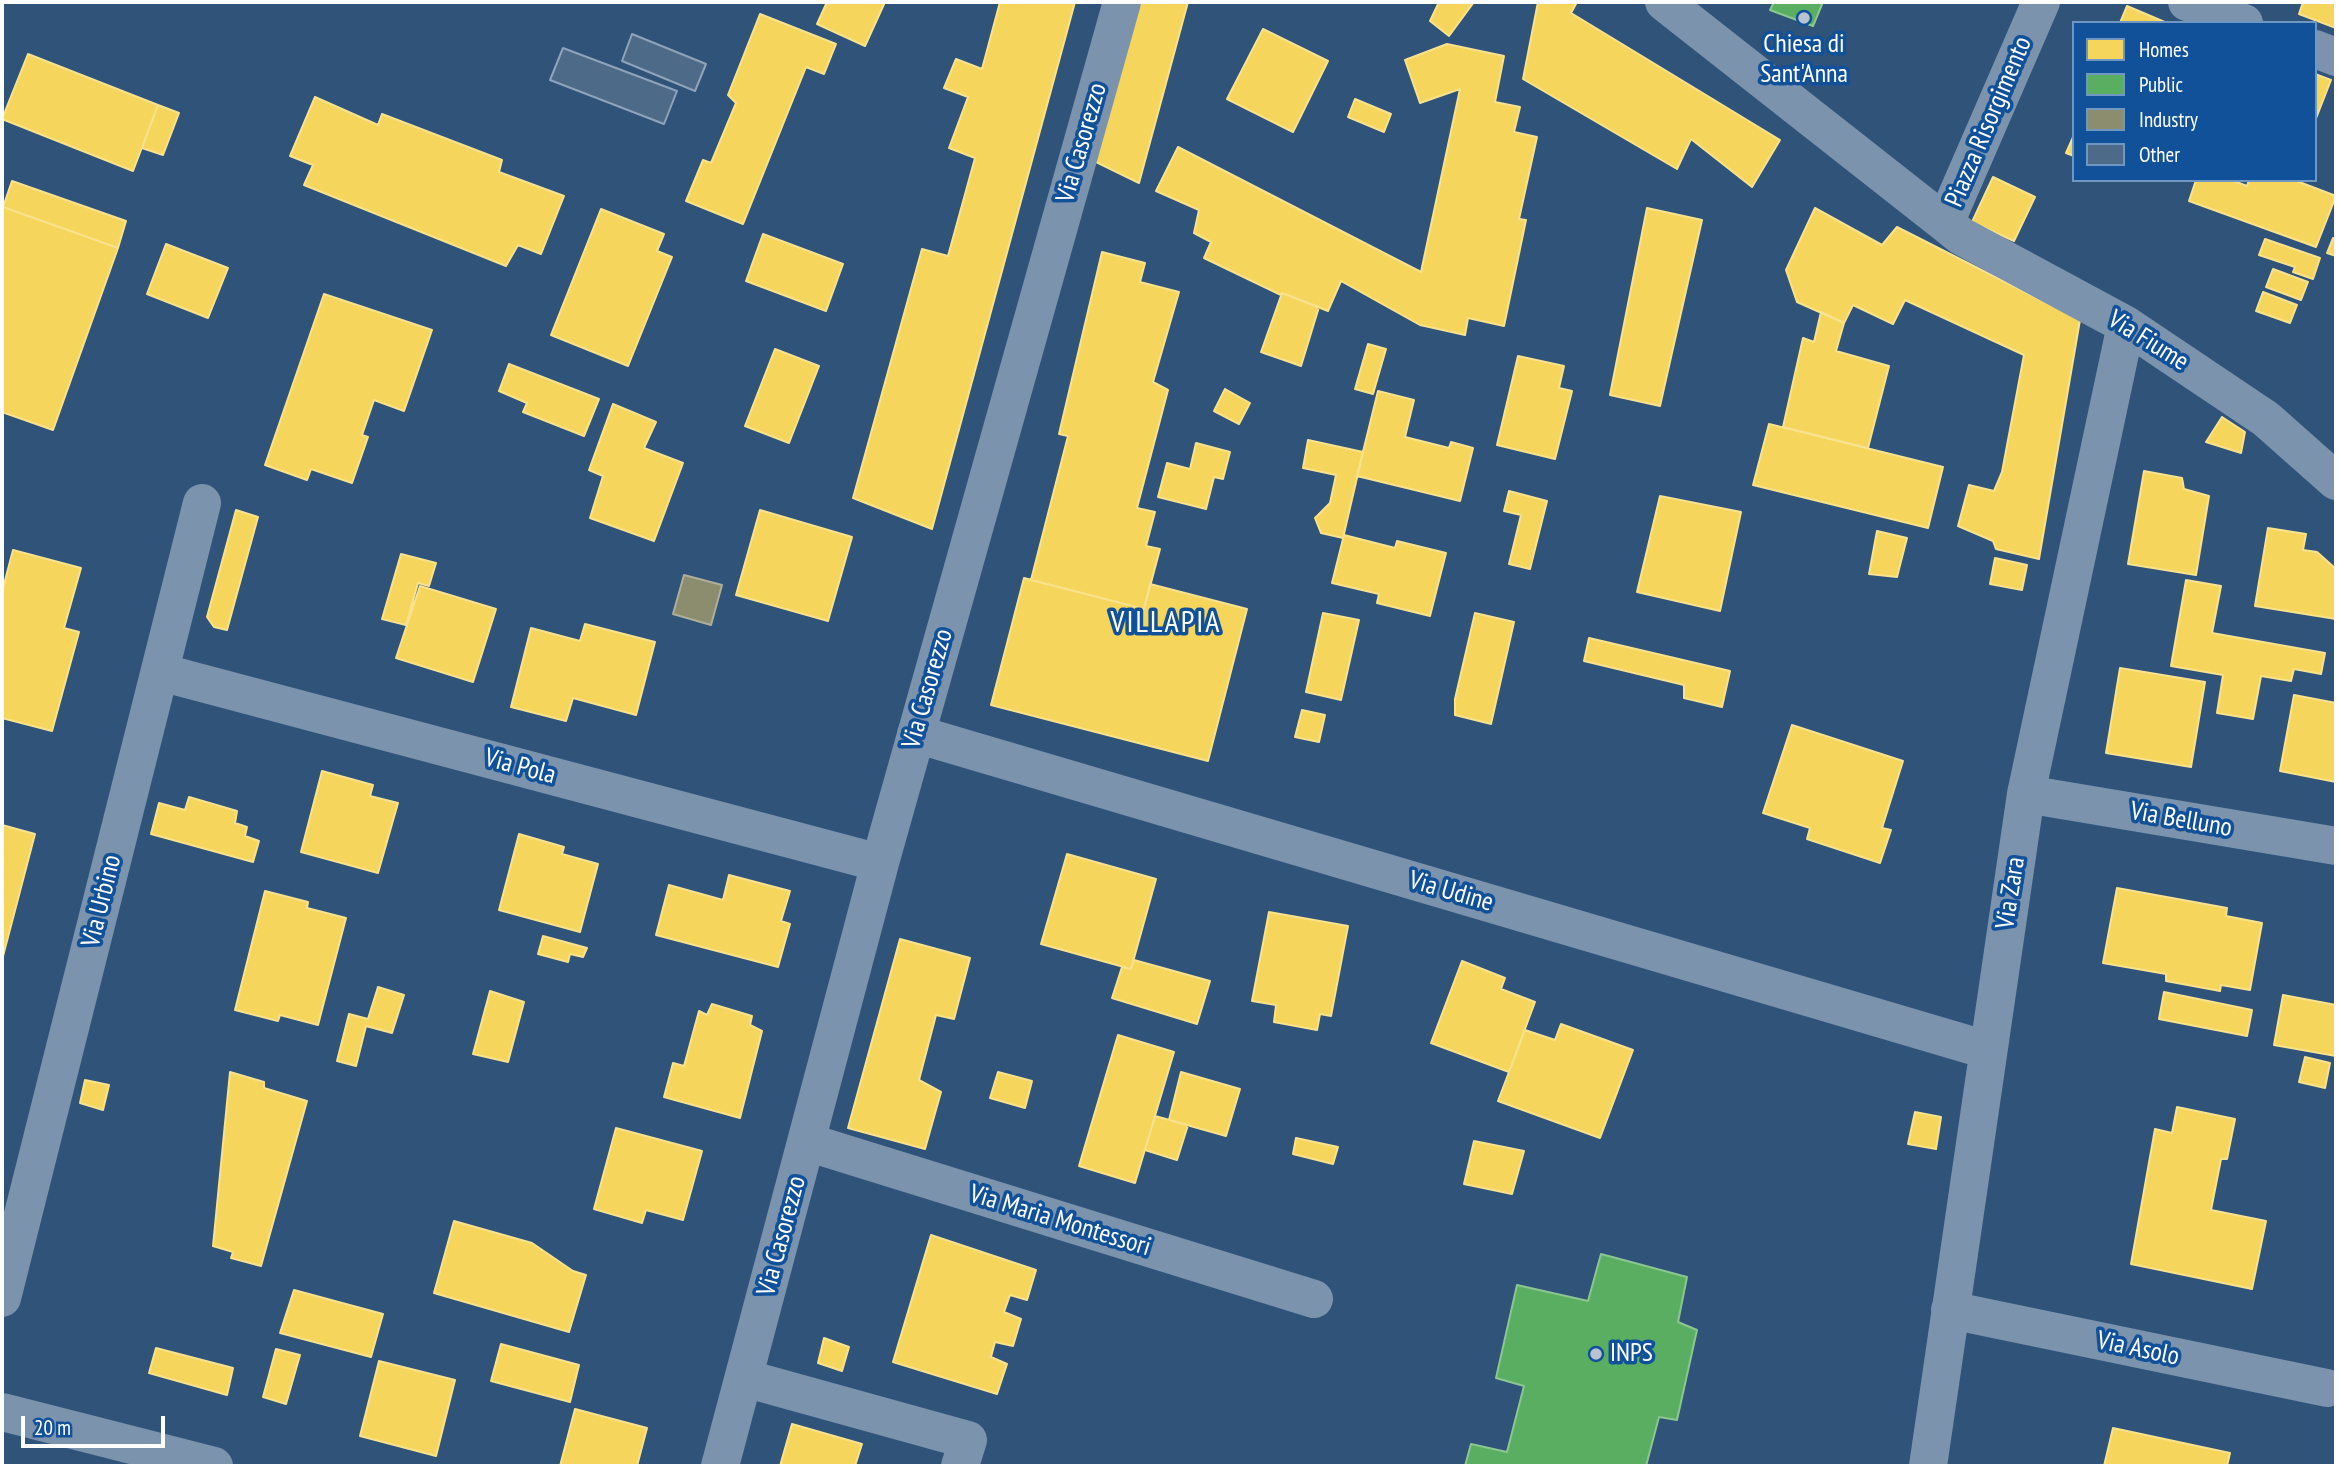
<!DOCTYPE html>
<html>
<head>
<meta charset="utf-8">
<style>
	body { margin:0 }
	#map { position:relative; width:2338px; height:1468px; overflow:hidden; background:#30537a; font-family:"PT Sans Narrow",sans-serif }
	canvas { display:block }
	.frame { position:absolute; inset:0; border:4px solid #fff; pointer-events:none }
	.legend { position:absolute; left:2072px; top:21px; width:245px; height:161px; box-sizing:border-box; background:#11519a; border:2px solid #7097c2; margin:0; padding:9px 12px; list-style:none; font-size:21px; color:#fff }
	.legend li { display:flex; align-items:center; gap:14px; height:35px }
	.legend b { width:35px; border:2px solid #7097c2 }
	.scale { position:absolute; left:21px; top:1416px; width:144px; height:32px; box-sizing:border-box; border:4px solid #fff; border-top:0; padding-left:9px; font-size:21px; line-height:24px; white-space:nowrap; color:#fff; -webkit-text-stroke:5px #11519a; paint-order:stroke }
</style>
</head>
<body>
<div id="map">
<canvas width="2338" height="1468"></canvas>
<div class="frame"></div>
<ul class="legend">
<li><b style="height:19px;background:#f6d55c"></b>Homes</li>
<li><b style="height:19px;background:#5aae61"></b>Public</li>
<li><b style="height:19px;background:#8c8c6e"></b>Industry</li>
<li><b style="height:19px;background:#4e6a89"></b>Other</li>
</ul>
<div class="scale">20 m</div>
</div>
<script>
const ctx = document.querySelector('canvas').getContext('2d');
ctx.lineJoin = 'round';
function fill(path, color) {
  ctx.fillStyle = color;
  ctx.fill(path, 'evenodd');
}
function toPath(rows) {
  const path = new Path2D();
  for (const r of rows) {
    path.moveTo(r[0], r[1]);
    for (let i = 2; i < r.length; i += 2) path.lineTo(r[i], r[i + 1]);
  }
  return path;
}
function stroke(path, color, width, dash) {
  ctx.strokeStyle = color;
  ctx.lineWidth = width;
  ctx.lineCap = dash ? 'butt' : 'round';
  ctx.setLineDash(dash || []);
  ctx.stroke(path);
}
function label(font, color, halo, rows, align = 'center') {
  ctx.font = font + ' "PT Sans Narrow",sans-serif';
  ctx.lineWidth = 7;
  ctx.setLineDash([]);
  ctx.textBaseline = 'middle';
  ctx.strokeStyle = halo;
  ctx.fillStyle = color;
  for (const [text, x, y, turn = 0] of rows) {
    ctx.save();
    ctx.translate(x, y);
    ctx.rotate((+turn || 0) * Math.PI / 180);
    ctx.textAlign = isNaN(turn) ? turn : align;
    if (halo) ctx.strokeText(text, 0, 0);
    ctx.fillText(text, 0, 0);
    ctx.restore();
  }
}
const homes = toPath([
	[827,2,885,2,865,46,817,24,827,2],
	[1000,2,1075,2,932,529,853,498,922,249,948,256,975,158,949,148,968,97,944,88,956,59,982,69,1000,2],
	[1137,2,1188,2,1139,183,1094,161,1137,2],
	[1439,2,1474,2,1449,36,1430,21,1439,2],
	[1538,2,1577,2,1571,13,1780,140,1752,187,1691,139,1677,169,1523,79,1538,2],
	[2303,2,2336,2,2336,28,2299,14,2303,2],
	[2127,6,2167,23,2120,23,2127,6],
	[760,14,836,44,824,74,806,67,743,224,686,201,703,160,711,163,736,103,728,95,760,14],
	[1263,29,1328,61,1293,132,1227,99,1263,29],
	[1447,44,1504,56,1495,102,1520,107,1514,132,1537,137,1519,219,1526,220,1504,326,1468,318,1465,335,1420,325,1341,281,1328,311,1282,293,1281,295,1204,258,1211,242,1194,233,1199,210,1156,191,1178,147,1421,272,1460,89,1420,103,1405,60,1447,44],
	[28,54,158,105,133,171,2,119,28,54],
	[2315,74,2331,80,2315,121,2315,74],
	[315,97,378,125,382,114,502,160,499,172,564,196,541,254,518,245,506,266,304,185,313,165,290,156,315,97],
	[1355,99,1391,114,1384,132,1348,117,1355,99],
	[158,105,179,113,163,155,142,148,158,105],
	[2074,135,2074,156,2066,153,2074,135],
	[1993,177,2035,197,2014,241,1972,222,1993,177],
	[2196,180,2231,180,2247,186,2249,180,2294,180,2336,196,2316,247,2189,201,2196,180],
	[12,181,126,221,118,248,3,207,12,181],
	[3,207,118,248,53,430,2,412,3,207],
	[1647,208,1702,220,1660,406,1610,395,1647,208],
	[1815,208,1882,245,1897,227,2080,320,2039,559,1996,549,1993,541,1958,526,1969,485,1994,491,2002,472,2024,355,1905,300,1893,324,1853,305,1844,323,1797,302,1786,270,1815,208],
	[601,209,664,234,657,251,672,257,628,366,551,335,601,209],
	[763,234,843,264,826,311,746,281,763,234],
	[2333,238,2336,239,2336,256,2327,253,2333,238],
	[2265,239,2320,258,2313,279,2293,272,2295,267,2259,255,2265,239],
	[166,244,228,268,208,318,147,294,166,244],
	[1102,252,1145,263,1140,282,1179,292,1153,382,1168,390,1137,508,1155,512,1146,546,1160,549,1144,609,1031,580,1068,436,1059,434,1102,252],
	[2273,269,2308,282,2301,300,2266,287,2273,269],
	[2263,292,2297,305,2290,323,2256,311,2263,292],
	[1282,293,1319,307,1301,366,1261,352,1282,293],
	[324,294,432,330,404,411,374,400,362,435,368,437,352,483,311,469,307,480,265,465,324,294],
	[1821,312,1844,323,1836,351,1889,366,1868,448,1783,427,1803,338,1814,342,1821,312],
	[1368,344,1386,349,1373,394,1355,389,1368,344],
	[775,349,819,366,789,443,745,426,775,349],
	[1518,356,1564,366,1559,388,1572,391,1555,459,1497,445,1518,356],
	[509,364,599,399,584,436,523,412,527,403,499,391,509,364],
	[1225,389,1250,403,1239,424,1214,411,1225,389],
	[1378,391,1414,400,1405,437,1449,448,1451,442,1473,448,1460,501,1357,476,1378,391],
	[613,404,656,422,644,448,683,463,654,541,590,518,603,476,589,470,613,404],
	[2222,417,2245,432,2241,453,2206,442,2222,417],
	[1769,424,1943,467,1928,528,1753,485,1769,424],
	[1308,440,1363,452,1343,538,1321,533,1315,518,1330,503,1336,475,1303,468,1308,440],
	[1196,443,1230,452,1223,479,1214,477,1206,509,1158,497,1167,463,1190,469,1196,443],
	[2144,471,2182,478,2184,489,2209,496,2196,575,2128,564,2144,471],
	[1509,491,1547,501,1530,569,1509,564,1521,515,1504,511,1509,491],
	[1660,496,1741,512,1720,611,1637,592,1660,496],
	[236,510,258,517,227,630,214,627,207,617,236,510],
	[760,510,852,537,828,621,736,595,760,510],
	[2268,528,2306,534,2303,550,2317,552,2336,569,2336,619,2255,606,2268,528],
	[1877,531,1907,538,1897,577,1869,574,1877,531],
	[1344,535,1395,548,1397,541,1446,553,1430,616,1377,603,1379,594,1332,583,1344,535],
	[13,550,81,568,64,628,79,632,52,731,2,718,2,592,13,550],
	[401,554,436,563,429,586,418,583,406,625,382,619,401,554],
	[1995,558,2027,565,2022,590,1990,584,1995,558],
	[1024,578,1144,609,1150,584,1247,609,1208,761,991,705,1024,578],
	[2186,580,2221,586,2212,633,2325,653,2321,674,2294,669,2291,681,2261,676,2253,719,2217,713,2223,675,2171,666,2186,580],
	[420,586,496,609,473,682,396,658,420,586],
	[1323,613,1359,620,1341,700,1306,692,1323,613],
	[1475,613,1514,622,1491,724,1455,715,1455,699,1475,613],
	[585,624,655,642,636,715,573,698,566,721,511,707,531,628,580,641,585,624],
	[1589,638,1730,671,1722,707,1684,698,1684,685,1584,661,1589,638],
	[2120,668,2205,682,2191,767,2106,753,2120,668],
	[2294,695,2336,703,2336,782,2280,771,2294,695],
	[1302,710,1325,715,1319,742,1295,737,1302,710],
	[1792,725,1903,761,1882,828,1891,830,1880,863,1807,839,1810,828,1763,813,1792,725],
	[322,771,373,785,370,796,398,803,378,873,301,852,322,771],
	[189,797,237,811,235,823,247,827,245,836,259,841,253,862,151,834,159,803,185,810,189,797],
	[2,825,35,834,2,960,2,825],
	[519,834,564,847,562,854,598,864,580,932,499,910,519,834],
	[1067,854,1156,879,1131,969,1041,944,1067,854],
	[729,875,790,891,781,921,790,924,778,967,656,935,669,885,723,900,729,875],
	[2117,888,2227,908,2226,916,2262,923,2250,990,2221,985,2220,991,2166,981,2166,974,2103,963,2117,888],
	[265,891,308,902,307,908,346,918,318,1025,280,1015,278,1021,235,1010,265,891],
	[1269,912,1348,926,1331,1016,1320,1014,1317,1030,1274,1022,1276,1005,1252,1001,1269,912],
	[543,936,587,948,583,957,570,954,568,962,538,954,543,936],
	[900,939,970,958,954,1019,936,1015,919,1080,941,1092,925,1149,848,1128,900,939],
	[1134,960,1210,981,1197,1024,1112,998,1122,967,1131,969,1134,960],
	[1462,961,1505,978,1501,989,1535,1002,1509,1072,1431,1043,1462,961],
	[378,987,404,995,392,1033,366,1026,356,1066,337,1061,349,1014,368,1019,378,987],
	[490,991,524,1002,508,1062,473,1054,490,991],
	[2164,992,2252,1010,2247,1036,2159,1019,2164,992],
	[2283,995,2336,1005,2336,1056,2274,1045,2283,995],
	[712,1004,752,1016,750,1025,762,1031,740,1118,664,1097,673,1063,684,1066,699,1011,707,1015,712,1004],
	[1561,1024,1633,1050,1600,1138,1498,1101,1525,1030,1555,1040,1561,1024],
	[1118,1035,1174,1052,1135,1183,1079,1166,1118,1035],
	[2305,1057,2330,1063,2325,1088,2299,1082,2305,1057],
	[230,1072,264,1082,264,1088,307,1101,261,1266,231,1258,233,1252,213,1246,230,1072],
	[998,1072,1032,1081,1025,1108,990,1098,998,1072],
	[1181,1072,1240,1089,1226,1136,1169,1120,1181,1072],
	[85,1080,109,1085,103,1110,80,1103,85,1080],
	[2177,1107,2235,1119,2227,1159,2221,1159,2211,1210,2266,1221,2252,1289,2131,1264,2155,1129,2172,1133,2177,1107],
	[1915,1112,1941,1117,1936,1149,1908,1144,1915,1112],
	[1155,1116,1188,1125,1177,1160,1145,1150,1155,1116],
	[616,1128,702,1151,683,1220,646,1210,642,1223,594,1209,616,1128],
	[1296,1138,1338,1147,1333,1164,1293,1154,1296,1138],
	[1474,1141,1524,1151,1512,1194,1464,1184,1474,1141],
	[454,1221,532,1243,573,1271,586,1275,569,1332,434,1293,454,1221],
	[931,1235,1036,1270,1027,1300,1010,1295,1004,1312,1021,1319,1013,1346,995,1342,991,1357,1007,1364,997,1394,893,1362,931,1235],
	[294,1290,383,1314,371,1357,280,1333,294,1290],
	[824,1338,849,1347,842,1371,818,1363,824,1338],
	[501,1344,579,1365,570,1402,491,1381,501,1344],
	[156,1348,233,1368,227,1395,149,1373,156,1348],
	[276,1349,300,1355,286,1404,263,1397,276,1349],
	[379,1361,455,1380,436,1456,360,1436,379,1361],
	[575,1409,647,1428,637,1466,560,1466,575,1409],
	[792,1424,862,1444,855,1466,780,1466,792,1424],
	[2113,1428,2230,1453,2227,1466,2104,1466,2113,1428]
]);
fill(homes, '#f6d55c');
stroke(homes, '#f9e28d', 2);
const public = toPath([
	[1774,2,1823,2,1813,26,1770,10,1774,2],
	[1601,1254,1687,1277,1678,1322,1697,1330,1677,1420,1659,1417,1646,1466,1465,1466,1471,1444,1507,1452,1524,1386,1496,1378,1517,1285,1588,1301,1601,1254]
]);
fill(public, '#5aae61');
stroke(public, '#8cc690', 2);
const industry = toPath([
	[684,575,722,585,711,625,673,614,684,575]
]);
fill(industry, '#8c8c6e');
stroke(industry, '#aeae9a', 2);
const building = toPath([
	[632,34,706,64,695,91,622,61,632,34],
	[563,48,677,91,664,124,550,80,563,48]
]);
fill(building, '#4e6a89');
stroke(building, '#8fa3ba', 2);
stroke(toPath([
	[1664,2,1945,223,2041,2],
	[2187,2,2244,23],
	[2315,49,2336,57],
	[1945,223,1961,236,2126,325,2266,419,2336,481],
	[160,672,880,863],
	[916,734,1987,1050],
	[2026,794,2336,846],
	[807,1142,1314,1299],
	[2,1298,202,503],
	[1950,1310,2327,1388],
	[744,1378,968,1440,960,1466],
	[2,1412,214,1466],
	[720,1466,880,863,1122,2],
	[1928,1466,2026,794,2126,325]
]), '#7b93ad', 38);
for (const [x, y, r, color] of [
	[1804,18,7,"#b7c3d0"],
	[1596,1354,7,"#b7c3d0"]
]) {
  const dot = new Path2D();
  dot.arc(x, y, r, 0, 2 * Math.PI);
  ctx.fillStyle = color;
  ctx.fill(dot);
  stroke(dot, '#11519a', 2.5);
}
label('26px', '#fff', '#11519a', [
	["Chiesa di",1804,45],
	["Sant'Anna",1804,75],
	["INPS",1610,1354,"left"]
]);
label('26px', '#fff', '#11519a', [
	["Piazza Risorgimento",1989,122,-67],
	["Via Casorezzo",1082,143,-74],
	["Via Fiume",2148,341,32],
	["Via Casorezzo",928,689,-74],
	["Via Pola",520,767,15],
	["Via Belluno",2181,820,10],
	["Via Udine",1451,892,16],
	["Via Zara",2011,893,-81],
	["Via Urbino",102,901,-76],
	["Via Maria Montessori",1060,1221,17],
	["Via Casorezzo",782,1236,-75],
	["Via Asolo",2138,1349,12]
]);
ctx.letterSpacing = '2px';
label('30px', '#fff', '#11519a', [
	["VILLAPIA",1166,623]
]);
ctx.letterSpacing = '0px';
</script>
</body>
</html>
